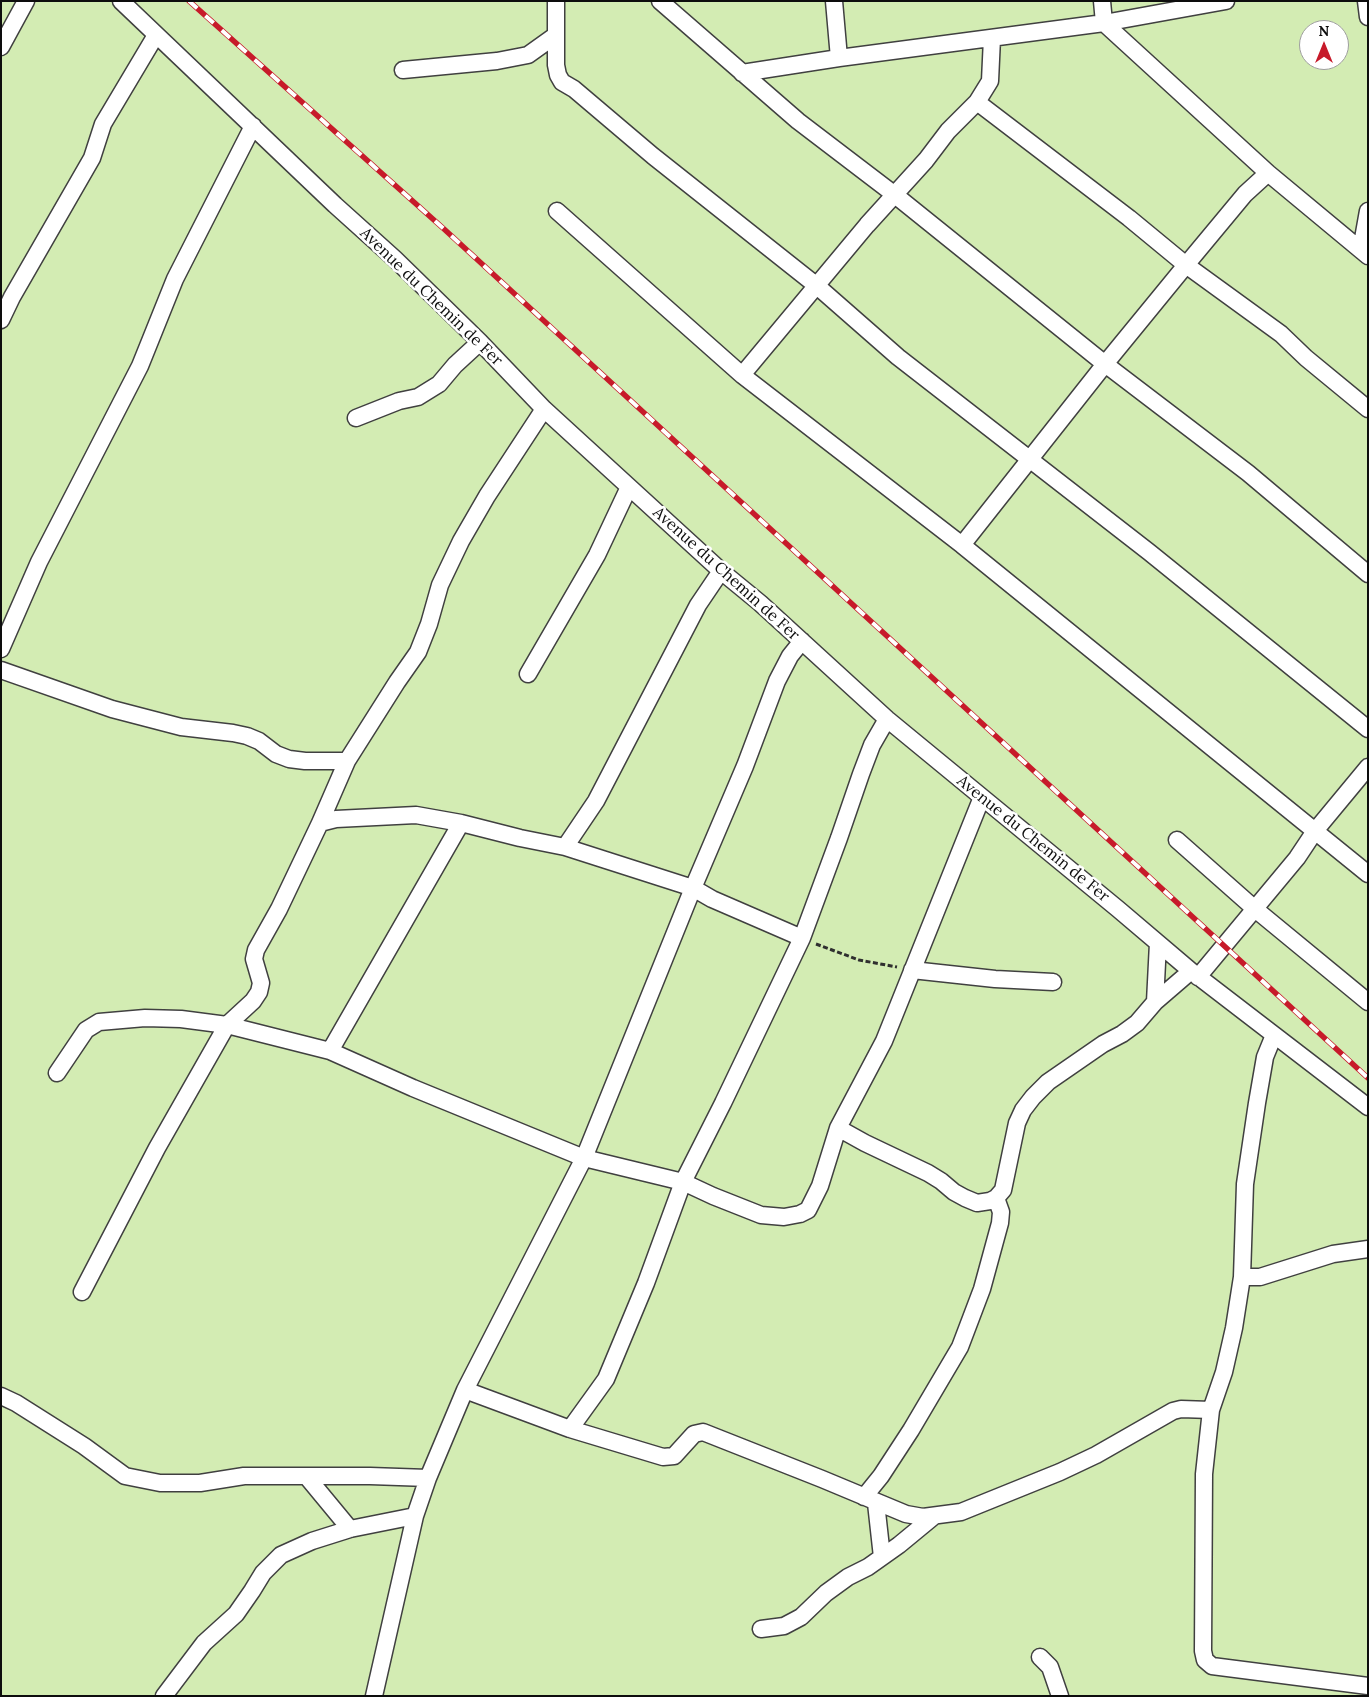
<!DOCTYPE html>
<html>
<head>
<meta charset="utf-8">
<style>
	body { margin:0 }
	#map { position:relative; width:1369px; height:1697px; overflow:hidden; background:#fffaec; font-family:Lora,serif }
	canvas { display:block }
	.frame { position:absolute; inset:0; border:2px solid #0d0d0d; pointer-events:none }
	.north { position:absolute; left:1299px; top:20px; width:50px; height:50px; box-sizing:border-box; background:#fff; border:1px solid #9e9e9e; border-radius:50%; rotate:0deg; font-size:14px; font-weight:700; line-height:20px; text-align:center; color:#0d0d0d }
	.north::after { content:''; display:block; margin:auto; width:18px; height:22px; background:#c71a2a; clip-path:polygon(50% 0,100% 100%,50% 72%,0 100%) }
</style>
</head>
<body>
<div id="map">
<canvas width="1369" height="1697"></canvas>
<div class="frame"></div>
<div class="north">N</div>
</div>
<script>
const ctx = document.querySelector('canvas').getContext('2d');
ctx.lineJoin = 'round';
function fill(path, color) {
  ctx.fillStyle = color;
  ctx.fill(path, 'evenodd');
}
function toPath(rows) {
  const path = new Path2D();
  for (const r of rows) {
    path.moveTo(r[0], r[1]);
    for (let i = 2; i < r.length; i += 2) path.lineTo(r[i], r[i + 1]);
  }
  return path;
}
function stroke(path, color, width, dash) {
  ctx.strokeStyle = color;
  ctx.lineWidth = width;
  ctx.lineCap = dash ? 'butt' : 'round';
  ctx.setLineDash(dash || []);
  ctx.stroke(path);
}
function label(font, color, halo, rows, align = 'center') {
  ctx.font = font + ' Lora,serif';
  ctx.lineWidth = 5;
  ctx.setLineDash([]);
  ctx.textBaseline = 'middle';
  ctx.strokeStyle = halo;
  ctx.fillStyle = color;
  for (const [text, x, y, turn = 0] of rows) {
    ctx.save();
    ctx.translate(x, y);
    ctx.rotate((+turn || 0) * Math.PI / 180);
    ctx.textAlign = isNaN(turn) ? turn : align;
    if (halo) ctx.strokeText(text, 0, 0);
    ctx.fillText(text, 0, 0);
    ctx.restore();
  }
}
fill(toPath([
	[1,1,1368,1,1368,1696,1,1696],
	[1309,30,1339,30,1339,60,1309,60]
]), '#d3ecb3');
const minor = toPath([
	[121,1,335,205,395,259,480,342,544,409,721,571,760,603,887,719,1118,909,1191,971,1368,1107],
	[556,1,556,65,558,75,562,82,574,89,653,156,817,286,898,357,1149,552,1368,729],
	[660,1,798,121,895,195,1105,364,1248,473,1368,574],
	[834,1,839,58],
	[1102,1,1104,23,1268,173,1368,256],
	[1366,1,1368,17],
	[1,47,26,1],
	[403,70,497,61,528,55,556,35],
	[742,73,839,58,1104,23,1226,1],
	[977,102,990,81,992,38],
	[557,211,742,375,962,545,1368,874],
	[1361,250,1368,211],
	[1,320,12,297,92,158,103,124,156,35],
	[742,375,867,225,926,160,948,131,977,102,1129,218,1186,265,1281,334,1306,358,1368,409],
	[356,418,399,401,418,397,439,384,455,365,480,342],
	[962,545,1105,364,1186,265,1245,194,1268,173],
	[802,641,790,656,777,681,745,766,693,888,712,899,802,938],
	[1,649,39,562,140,366,175,279,253,126],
	[1,670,112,709,181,727,233,733,247,736,259,741,276,754,289,759,305,761,347,761],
	[528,674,597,555,629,487],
	[320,823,347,761,397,682,418,652,429,624,440,585,461,541,487,496,544,409],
	[1177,840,1255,909,1368,1002],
	[912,970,995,979,1053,982],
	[1198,977,1297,858,1315,831,1368,767],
	[1155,1002,1158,943],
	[1274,1035,1265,1057,1257,1103,1245,1184,1242,1277,1234,1328,1224,1372,1211,1410,1204,1474,1203,1651,1205,1660,1212,1666,1368,1686],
	[330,1051,461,823],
	[57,1073,86,1030,99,1022,145,1018,181,1019,227,1025,330,1051,413,1088,584,1158,683,1182,713,1196,761,1215,784,1217,800,1214,808,1210,820,1186,838,1128,884,1041,982,797],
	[838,1128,865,1143,928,1173,941,1181,954,1192,965,1198,977,1203,990,1201,996,1198,1003,1190,1017,1123,1023,1110,1033,1097,1048,1082,1103,1044,1122,1034,1137,1023,1155,1002,1191,971],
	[1242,1277,1260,1277,1333,1254,1368,1249],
	[82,1292,157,1148,227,1025,253,1001,259,992,261,983,254,959,256,950,279,909,320,823,336,819,416,815,461,823,520,838,565,847,596,801,698,605,721,571],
	[465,1390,570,1429,663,1457,674,1456,694,1434,703,1432,822,1479,906,1514,923,1517,961,1512,1060,1472,1096,1455,1173,1411,1181,1409,1211,1410],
	[1,1396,16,1403,84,1446,125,1476,160,1483,200,1483,244,1476,370,1476,428,1478],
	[570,1429,606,1379,646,1283,683,1182,723,1103,802,938,839,838,861,774,872,745,887,719],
	[307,1477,350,1529],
	[864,1497,881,1476,911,1430,960,1347,982,1289,1000,1223,1001,1212,996,1198],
	[876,1503,882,1557],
	[761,1629,784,1626,801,1617,826,1593,848,1577,868,1567,899,1545,933,1517],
	[1040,1657,1050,1667,1060,1696],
	[164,1696,204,1643,236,1614,252,1591,263,1573,281,1555,312,1541,350,1529,415,1516],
	[374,1696,415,1516,428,1478,465,1390,584,1158,693,888,565,847]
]);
stroke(minor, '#404040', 19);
stroke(toPath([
	[816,944,859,960,897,967]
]), '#2f2f2f', 3, [5, 2.5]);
stroke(minor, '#fff', 16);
const rail = toPath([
	[189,1,444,229,1368,1078]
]);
stroke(rail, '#c71a2a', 5.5);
stroke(rail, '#fff', 4, [11]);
label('16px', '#0d0d0d', '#fff', [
	["Avenue du Chemin de Fer",431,297,44],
	["Avenue du Chemin de Fer",726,574,42],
	["Avenue du Chemin de Fer",1033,839,39]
]);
</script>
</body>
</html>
